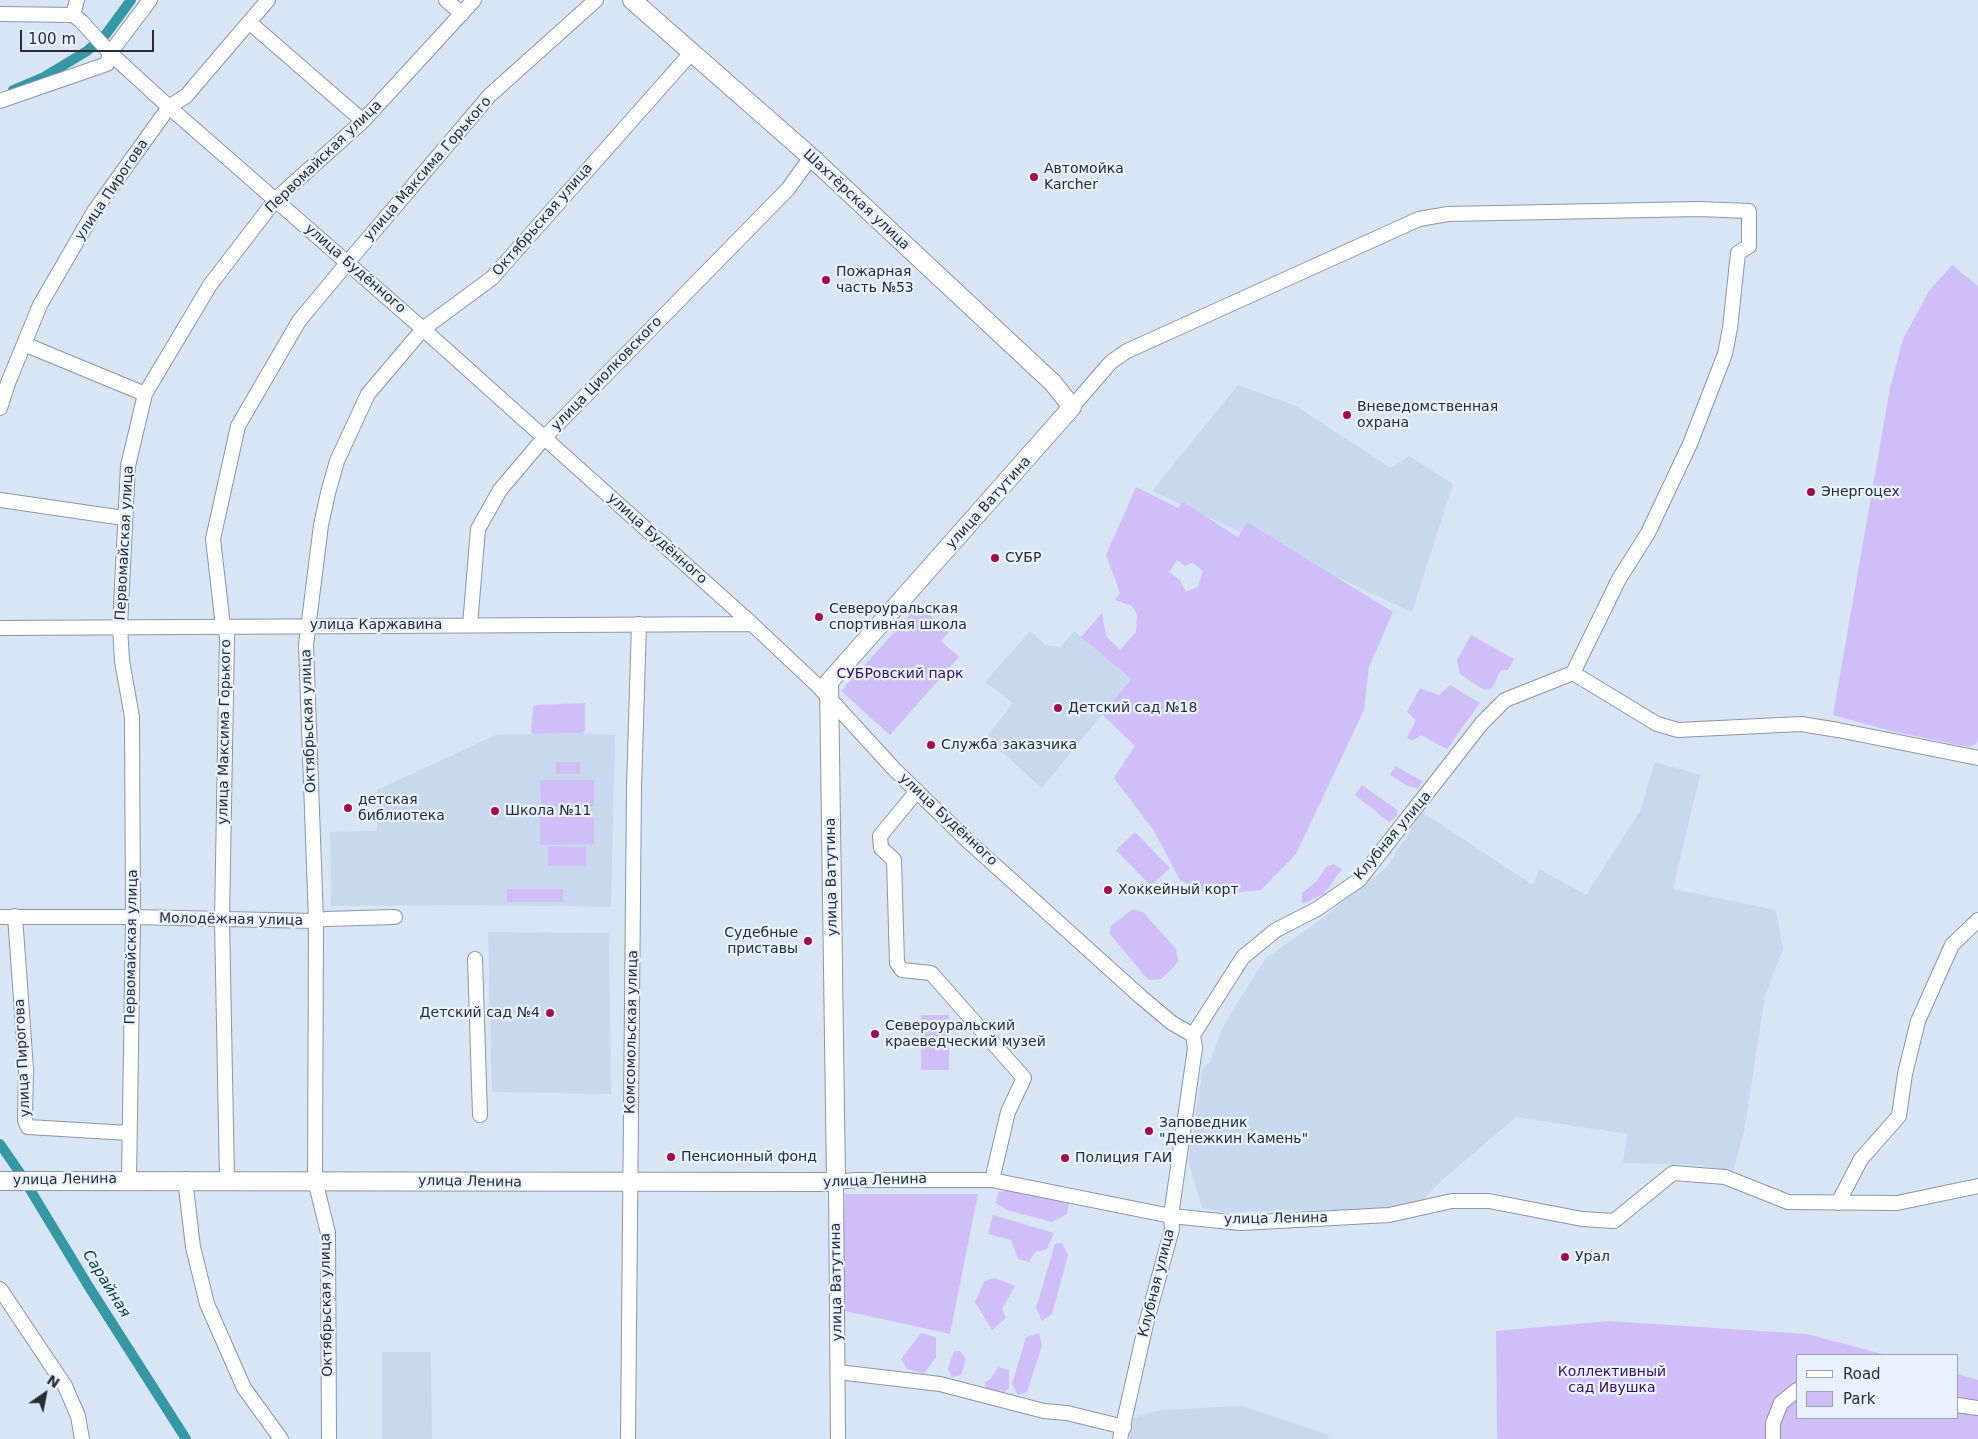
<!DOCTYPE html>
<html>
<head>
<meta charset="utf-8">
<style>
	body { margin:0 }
	#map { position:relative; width:1978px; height:1439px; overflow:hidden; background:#d8e5f4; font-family:"DejaVu Sans",sans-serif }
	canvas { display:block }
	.legend { position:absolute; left:1796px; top:1354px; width:162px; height:65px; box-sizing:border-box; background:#e8f2fe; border:1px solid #9ba3ad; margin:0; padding:6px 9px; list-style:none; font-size:15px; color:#282d33 }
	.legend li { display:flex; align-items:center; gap:10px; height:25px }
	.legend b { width:25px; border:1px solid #9ba3ad }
	.north { position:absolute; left:20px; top:1369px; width:50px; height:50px; -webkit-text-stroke:4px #e8f2fe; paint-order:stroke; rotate:33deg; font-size:14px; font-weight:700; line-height:20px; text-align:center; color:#282d33 }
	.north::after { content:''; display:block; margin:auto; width:18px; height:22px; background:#282d33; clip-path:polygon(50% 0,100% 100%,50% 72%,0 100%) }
	.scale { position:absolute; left:20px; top:30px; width:134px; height:22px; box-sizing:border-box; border:2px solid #282d33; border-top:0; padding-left:6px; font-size:15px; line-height:18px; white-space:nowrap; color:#282d33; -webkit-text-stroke:4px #e8f2fe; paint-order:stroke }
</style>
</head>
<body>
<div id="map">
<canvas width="1978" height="1439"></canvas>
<ul class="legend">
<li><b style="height:6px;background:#fff"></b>Road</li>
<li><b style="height:14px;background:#d0bef8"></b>Park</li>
</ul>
<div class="north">N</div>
<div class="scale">100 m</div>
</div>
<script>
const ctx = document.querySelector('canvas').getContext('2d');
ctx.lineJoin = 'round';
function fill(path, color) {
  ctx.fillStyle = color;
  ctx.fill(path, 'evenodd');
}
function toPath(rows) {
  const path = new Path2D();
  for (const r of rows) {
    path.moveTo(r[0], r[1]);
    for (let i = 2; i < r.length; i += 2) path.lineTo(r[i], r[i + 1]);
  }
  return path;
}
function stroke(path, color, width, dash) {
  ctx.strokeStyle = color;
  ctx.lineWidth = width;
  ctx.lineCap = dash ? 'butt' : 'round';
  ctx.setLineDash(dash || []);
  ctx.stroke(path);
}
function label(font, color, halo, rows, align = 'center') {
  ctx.font = font + ' "DejaVu Sans",sans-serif';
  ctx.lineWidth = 4.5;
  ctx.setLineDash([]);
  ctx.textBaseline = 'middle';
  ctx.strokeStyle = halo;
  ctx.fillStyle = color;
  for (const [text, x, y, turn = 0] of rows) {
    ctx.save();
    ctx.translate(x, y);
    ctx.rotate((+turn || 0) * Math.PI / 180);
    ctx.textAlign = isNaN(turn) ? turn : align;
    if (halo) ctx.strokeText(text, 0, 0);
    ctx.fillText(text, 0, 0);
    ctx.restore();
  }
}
fill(toPath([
	[1238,385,1296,406,1391,468,1409,456,1453,484,1412,612,1152,491],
	[1030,631,1046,645,1060,647,1074,631,1131,679,1042,788,986,738,1013,703,985,682],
	[582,733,615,735,611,907,470,905,331,906,330,832,377,831,377,790,496,735],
	[1655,762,1700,775,1673,889,1776,910,1783,949,1765,996,1744,1132,1732,1175,1701,1165,1623,1163,1627,1134,1516,1117,1441,1181,1420,1203,1382,1209,1225,1212,1202,1208,1188,1160,1203,1068,1210,1062,1223,1026,1265,959,1320,920,1387,867,1422,812,1533,885,1539,869,1586,895,1640,811],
	[488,932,609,933,611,1094,492,1092],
	[382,1352,431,1352,432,1439,382,1439],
	[1242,1406,1329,1435,1328,1439,1129,1439,1133,1418,1159,1410]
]), '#c8d9ee');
fill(toPath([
	[1952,265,1978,286,1978,740,1975,745,1968,747,1891,731,1833,715,1890,388,1903,339,1929,291],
	[1136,487,1178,508,1183,502,1238,537,1247,522,1393,612,1369,667,1364,710,1296,854,1261,890,1210,895,1180,880,1154,831,1114,778,1135,746,1102,714,1131,679,1081,637,1102,613,1106,636,1120,650,1136,632,1137,615,1132,606,1115,600,1120,593,1106,555],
	[1177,560,1185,566,1193,563,1203,571,1198,587,1186,592,1180,580,1169,572],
	[919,605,949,632,941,641,959,657,890,735,841,691],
	[1471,635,1514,659,1508,670,1501,670,1492,688,1484,690,1460,674,1457,660],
	[1450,685,1480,703,1447,749,1421,735,1412,741,1407,738,1416,720,1407,712,1420,688,1439,695],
	[585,703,585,731,582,733,533,734,531,732,533,707,536,705],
	[556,762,580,762,580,774,556,774],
	[1395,766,1423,781,1418,788,1408,786,1390,775],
	[540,780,594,780,594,807,541,807],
	[1362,785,1397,810,1397,816,1389,822,1355,795],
	[540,817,594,817,594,844,540,845],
	[1135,832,1170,868,1151,886,1116,850],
	[548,846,586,847,586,866,548,866],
	[1334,864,1342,869,1324,894,1302,904,1302,893,1317,881,1326,867],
	[507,889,563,889,563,902,507,902],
	[1133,909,1143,912,1176,949,1178,960,1174,967,1161,979,1150,980,1144,975,1110,934,1111,926],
	[921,1015,949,1015,949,1070,921,1070],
	[1016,1189,1069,1203,1067,1214,1052,1222,1007,1210,996,1203,998,1192],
	[845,1194,978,1194,950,1334,841,1310],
	[993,1215,1054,1233,1047,1249,1035,1252,1029,1262,1018,1259,1011,1240,988,1234],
	[1062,1243,1068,1255,1052,1314,1042,1321,1036,1308,1055,1244],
	[995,1278,1015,1286,1002,1309,1006,1318,992,1330,975,1302,984,1281],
	[1609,1321,1807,1334,1886,1355,1797,1355,1797,1418,1957,1418,1957,1374,1978,1380,1978,1439,1497,1439,1496,1331],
	[921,1333,936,1337,936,1357,924,1374,907,1369,901,1359],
	[1039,1333,1042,1346,1027,1392,1018,1395,1012,1384,1026,1337],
	[954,1351,960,1351,966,1359,961,1375,952,1377,948,1369],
	[998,1367,1009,1370,1009,1388,1002,1394,986,1389,985,1382,991,1379]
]), '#d0bef8');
stroke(toPath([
	[13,90,44,77,87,51,106,34,131,0],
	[0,1144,20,1173,89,1287,186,1439]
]), '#3798a5', 10);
const minor = toPath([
	[446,0,462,14],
	[0,14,73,15,81,21,110,53,169,107,423,329,752,624,819,687,894,769,968,841,1141,997,1172,1023,1193,1035],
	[73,15,77,0],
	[249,22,363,121],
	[0,101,107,64,110,53,150,0],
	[24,344,145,394],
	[1072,407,1111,362,1127,351,1419,219,1448,214,1699,209,1749,211,1749,246,1738,253,1730,328,1725,354,1690,444,1648,533,1619,579,1573,673],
	[0,408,8,383,40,305,95,210,169,107,186,96,268,0],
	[0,500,124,518],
	[470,625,478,529,500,490,544,438,788,189,811,157],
	[0,628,752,624],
	[917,791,880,836,881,848,894,860,897,963,902,970,931,973,1024,1078,1008,1112,992,1180],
	[15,916,26,1069,25,1120,28,1127,129,1133],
	[0,917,133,917,316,921,326,919,395,917],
	[475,959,480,1115],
	[129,1179,133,917,132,717,122,661,120,626,128,466,145,394,210,285,276,199,363,121,474,0],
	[185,1179,193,1247,207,1304,244,1388,281,1439],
	[227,1180,222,920,227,636,223,626,213,539,238,426,299,321,348,262,490,95,596,0],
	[1838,1203,1861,1159,1899,1116,1905,1074,1918,1021,1952,945,1978,920],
	[0,1289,65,1386,78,1416,82,1439],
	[838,1372,940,1384,1044,1411,1067,1413,1124,1427],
	[1957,1405,1978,1408],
	[329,1439,328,1233,315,1180,316,921,306,645,321,525,328,493,337,461,368,394,423,329,492,278,692,52],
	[628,1439,634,787,639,624],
	[838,1439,836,1182,855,1180,992,1180,1171,1216,1241,1223,1389,1215,1452,1201,1489,1201,1582,1219,1614,1221,1673,1173,1725,1177,1788,1202,1897,1203,1978,1186],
	[1120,1439,1146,1324,1172,1229,1171,1216,1195,1048,1193,1035,1243,957,1276,930,1317,909,1359,880,1482,723,1505,700,1573,673,1657,724,1678,730,1801,724,1838,730,1978,758],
	[1773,1439,1773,1423,1781,1403,1797,1390]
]);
const major = toPath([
	[0,1181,836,1182,829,682,1072,407,1053,383,811,157,632,0]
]);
stroke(minor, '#8b96a4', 16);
stroke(major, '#8b96a4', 20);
stroke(minor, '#fff', 14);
stroke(major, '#fff', 18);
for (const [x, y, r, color] of [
	[1034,177,5,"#a40c48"],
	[826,280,5,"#a40c48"],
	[1347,415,5,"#a40c48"],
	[1811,492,5,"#a40c48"],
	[995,558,5,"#a40c48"],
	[819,617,5,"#a40c48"],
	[1058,708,5,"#a40c48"],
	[931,745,5,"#a40c48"],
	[348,808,5,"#a40c48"],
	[495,811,5,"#a40c48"],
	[1108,890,5,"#a40c48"],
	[808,941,5,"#a40c48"],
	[550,1013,5,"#a40c48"],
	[875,1034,5,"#a40c48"],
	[1149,1131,5,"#a40c48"],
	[671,1157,5,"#a40c48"],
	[1065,1158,5,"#a40c48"],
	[1565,1257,5,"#a40c48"]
]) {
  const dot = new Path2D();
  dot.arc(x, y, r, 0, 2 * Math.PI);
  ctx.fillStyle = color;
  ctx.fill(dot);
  stroke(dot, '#e8f2fe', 2);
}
label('14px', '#282d33', '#e8f2fe', [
	["Первомайская улица",324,157,-44],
	["улица Максима Горького",428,169,-49],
	["улица Пирогова",112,190,-56],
	["Шахтёрская улица",856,200,43],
	["Октябрьская улица",543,220,-49],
	["улица Будённого",355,269,41],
	["улица Циолковского",607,374,-46],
	["улица Ватутина",989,503,-48],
	["улица Будённого",657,539,42],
	["Первомайская улица",125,543,-87],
	["улица Каржавина",376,625],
	["Октябрьская улица",309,721,-92],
	["улица Максима Горького",225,732,-89],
	["улица Будённого",948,820,43],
	["Клубная улица",1393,836,-50],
	["улица Ватутина",832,877,-91],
	["Молодёжная улица",231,920,1],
	["Первомайская улица",132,947,-89],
	["Комсомольская улица",632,1032,-89],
	["улица Пирогова",23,1058,-93],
	["улица Ленина",65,1180,-1],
	["улица Ленина",875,1181,-2],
	["улица Ленина",470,1182,1],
	["улица Ленина",1276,1219,-1],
	["улица Ватутина",837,1282,-91],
	["Клубная улица",1157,1283,-76],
	["Октябрьская улица",327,1305,-91]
]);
label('14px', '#282d33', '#e8f2fe', [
	["Автомойка",1044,169],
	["Karcher",1044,185],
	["Пожарная",836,272],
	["часть №53",836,288],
	["Вневедомственная",1357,407],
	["охрана",1357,423],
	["Энергоцех",1821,492],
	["СУБР",1005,558],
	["Североуральская",829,609],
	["спортивная школа",829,625],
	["Детский сад №18",1068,708],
	["Служба заказчика",941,745],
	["детская",358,800],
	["библиотека",358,816],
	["Школа №11",505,811],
	["Хоккейный корт",1118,890],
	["Судебные",798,933,"right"],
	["приставы",798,949,"right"],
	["Детский сад №4",540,1013,"right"],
	["Североуральский",885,1026],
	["краеведческий музей",885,1042],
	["Заповедник",1159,1123],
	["\"Денежкин Камень\"",1159,1139],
	["Пенсионный фонд",681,1157],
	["Полиция ГАИ",1075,1158],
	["Урал",1575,1257]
], 'left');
label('14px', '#390d69', '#e8f2fe', [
	["СУБРовский парк",900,674],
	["Коллективный",1612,1372],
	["сад Ивушка",1612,1388]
]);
label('italic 15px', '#013f46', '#e8f2fe', [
	["Сарайная",106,1284,58]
]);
</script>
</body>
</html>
